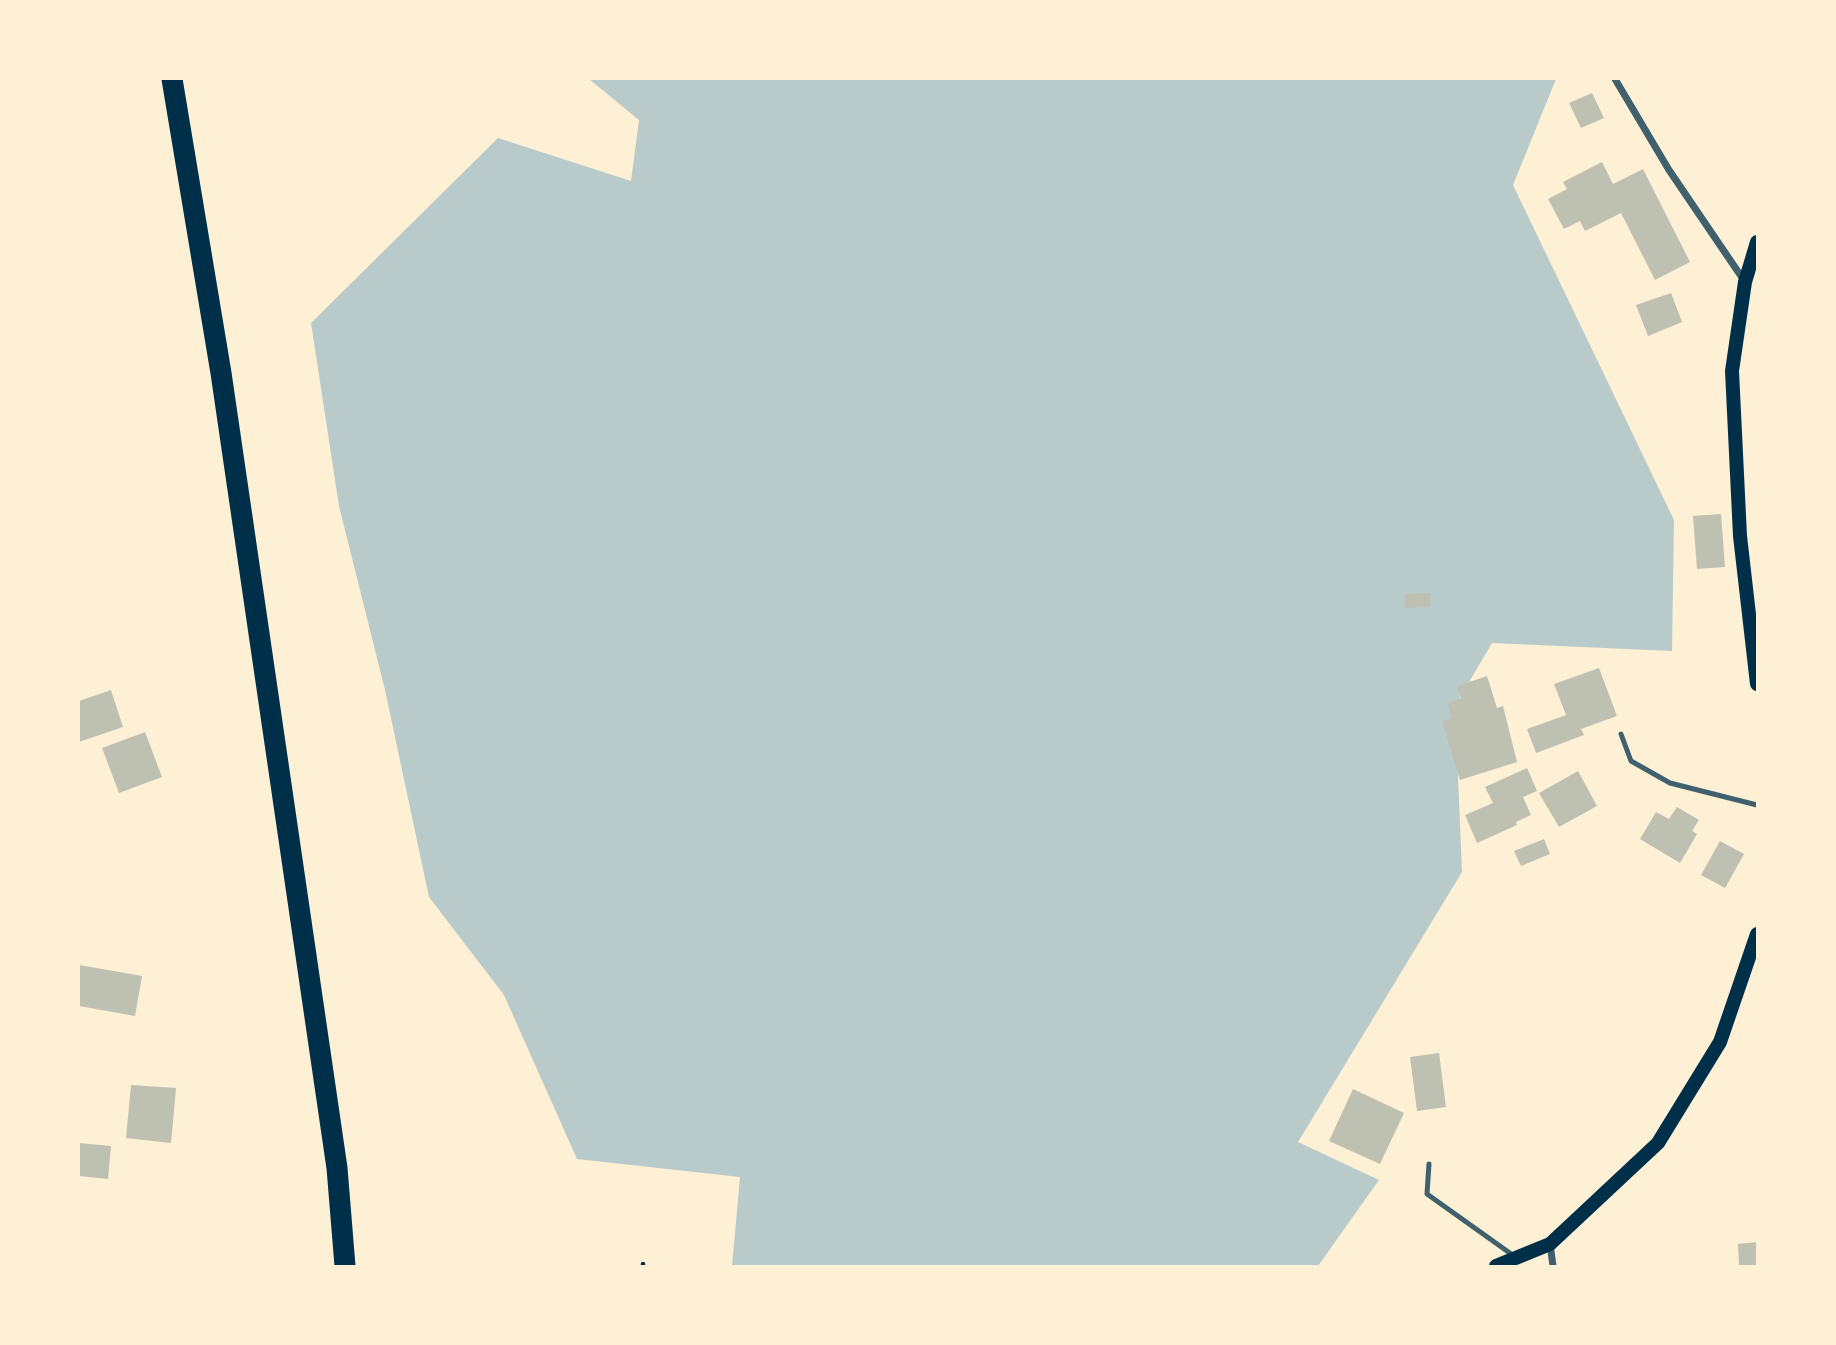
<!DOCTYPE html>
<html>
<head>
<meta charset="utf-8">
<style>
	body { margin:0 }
	#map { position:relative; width:1836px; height:1345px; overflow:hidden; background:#fdf0d5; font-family:Helvetica,sans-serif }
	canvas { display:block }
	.frame { position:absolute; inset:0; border:80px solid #fdf0d5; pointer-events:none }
</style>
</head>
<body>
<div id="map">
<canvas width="1836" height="1345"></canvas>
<div class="frame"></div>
</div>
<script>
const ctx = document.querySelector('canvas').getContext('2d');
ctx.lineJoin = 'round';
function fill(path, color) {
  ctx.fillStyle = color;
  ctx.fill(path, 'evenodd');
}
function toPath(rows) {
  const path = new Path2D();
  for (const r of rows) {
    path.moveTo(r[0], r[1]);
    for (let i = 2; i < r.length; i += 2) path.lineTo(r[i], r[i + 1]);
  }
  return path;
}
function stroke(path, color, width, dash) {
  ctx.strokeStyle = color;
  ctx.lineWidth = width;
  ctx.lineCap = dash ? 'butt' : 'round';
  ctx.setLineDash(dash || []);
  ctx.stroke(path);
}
fill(toPath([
	[589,79,1556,79,1513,185,1674,520,1672,651,1492,643,1455,706,1462,872,1298,1142,1379,1180,1318,1266,732,1266,740,1177,577,1159,504,995,429,897,385,690,339,506,311,323,498,138,631,181,639,120]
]), '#b9caca');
fill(toPath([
	[1592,93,1604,118,1581,128,1569,103],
	[1602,162,1613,184,1643,169,1690,262,1655,280,1621,213,1585,231,1580,221,1564,229,1548,199,1567,189,1563,182],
	[1671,293,1682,322,1648,336,1636,305],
	[1721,514,1725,567,1697,569,1693,516],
	[1430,593,1430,607,1405,608,1405,594],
	[1599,668,1617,716,1581,729,1584,735,1536,753,1527,729,1566,715,1554,684],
	[1487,676,1497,708,1503,706,1517,762,1460,780,1442,721,1452,718,1447,703,1461,698,1457,686],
	[111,690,123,727,79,742,79,701],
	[145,732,162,777,119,793,102,748],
	[1527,768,1537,791,1523,797,1531,815,1516,822,1517,825,1477,843,1465,815,1493,803,1485,787],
	[1578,771,1597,806,1559,827,1539,793],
	[1677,807,1699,820,1692,831,1697,834,1680,863,1640,839,1656,812,1669,819],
	[1544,839,1550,854,1521,866,1514,851],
	[1720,841,1744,854,1725,888,1701,875],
	[79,965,142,976,135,1016,79,1006],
	[1439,1053,1446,1107,1417,1111,1410,1057],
	[131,1085,176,1088,171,1143,126,1138],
	[1353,1089,1404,1113,1380,1164,1329,1141],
	[79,1143,111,1146,108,1179,79,1176],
	[1757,1242,1757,1266,1739,1266,1738,1244]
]), '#bec0b2');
stroke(toPath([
	[643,1266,643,1264]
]), '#003049', 4.5);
stroke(toPath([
	[1621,734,1631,761,1670,783,1757,805],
	[1429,1164,1427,1194,1514,1256]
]), '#3f606c', 5);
stroke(toPath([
	[1615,79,1669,170,1745,282],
	[1550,1244,1553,1266]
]), '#3f606c', 7);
stroke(toPath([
	[1757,242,1745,282,1732,371,1740,536,1757,684],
	[1496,1266,1550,1244,1658,1143,1720,1042,1757,934]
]), '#003049', 14);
stroke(toPath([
	[172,79,221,373,337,1168,345,1266]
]), '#003049', 21);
</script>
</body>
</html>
